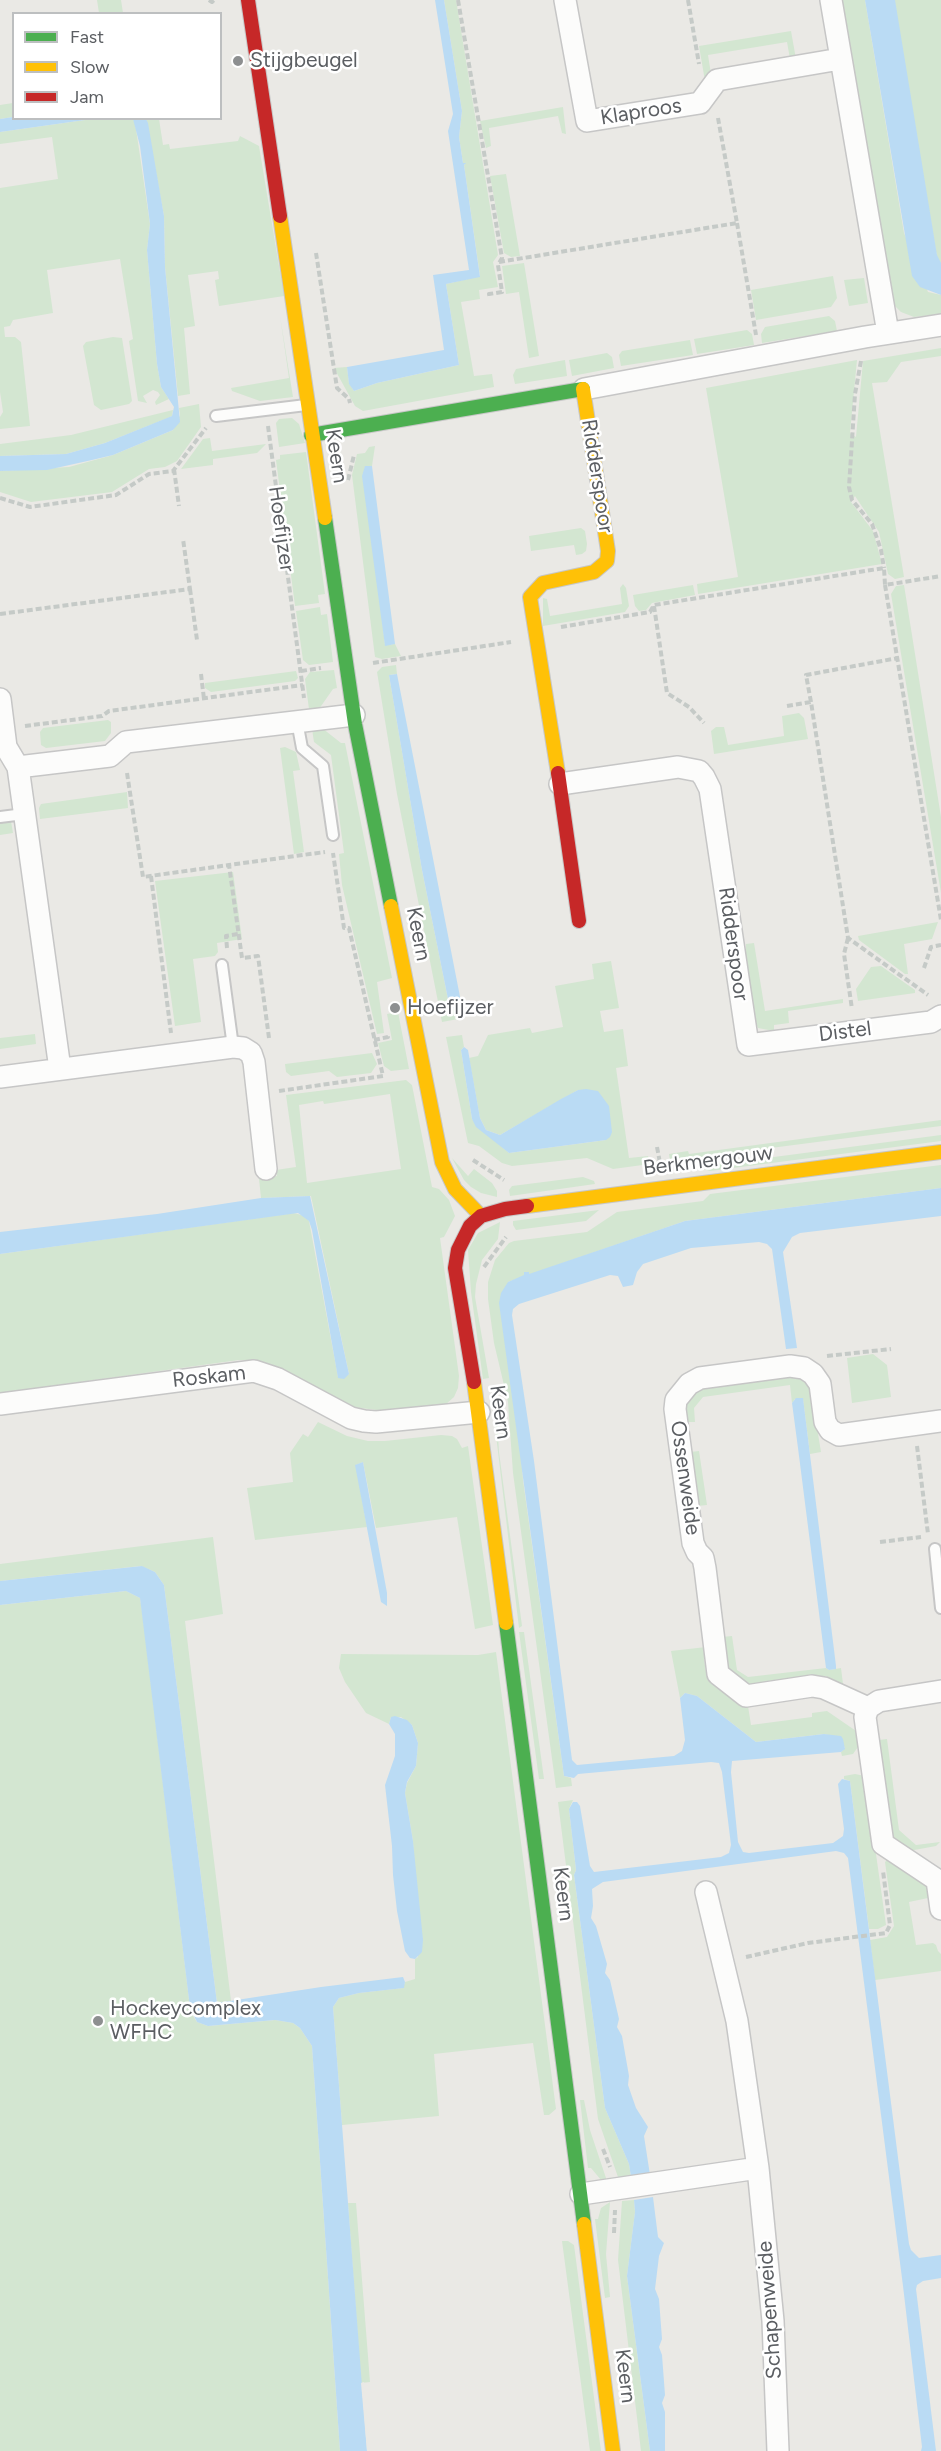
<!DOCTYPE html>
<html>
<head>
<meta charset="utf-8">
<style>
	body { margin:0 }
	#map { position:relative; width:941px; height:2451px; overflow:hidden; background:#eae9e5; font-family:Figtree,sans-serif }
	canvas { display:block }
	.legend { position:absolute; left:12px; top:12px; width:210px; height:108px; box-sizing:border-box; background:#fff; border:2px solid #bdbfc0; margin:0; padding:8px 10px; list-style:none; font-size:18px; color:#5b5e62 }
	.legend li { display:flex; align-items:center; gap:12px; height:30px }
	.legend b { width:30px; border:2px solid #bdbfc0 }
</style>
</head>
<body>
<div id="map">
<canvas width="941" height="2451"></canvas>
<ul class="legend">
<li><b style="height:8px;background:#4caf50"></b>Fast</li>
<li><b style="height:8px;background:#ffc107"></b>Slow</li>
<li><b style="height:8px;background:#c62828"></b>Jam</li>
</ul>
</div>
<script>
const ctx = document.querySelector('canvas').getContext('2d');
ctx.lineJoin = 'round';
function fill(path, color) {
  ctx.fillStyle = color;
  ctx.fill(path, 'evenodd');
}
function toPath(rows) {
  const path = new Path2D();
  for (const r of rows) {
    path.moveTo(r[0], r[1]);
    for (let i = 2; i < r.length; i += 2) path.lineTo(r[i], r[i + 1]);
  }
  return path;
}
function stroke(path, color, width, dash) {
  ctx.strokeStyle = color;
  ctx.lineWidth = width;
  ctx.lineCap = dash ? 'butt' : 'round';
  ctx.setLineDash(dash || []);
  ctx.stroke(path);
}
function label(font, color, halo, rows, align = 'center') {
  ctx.font = font + ' Figtree,sans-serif';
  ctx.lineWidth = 5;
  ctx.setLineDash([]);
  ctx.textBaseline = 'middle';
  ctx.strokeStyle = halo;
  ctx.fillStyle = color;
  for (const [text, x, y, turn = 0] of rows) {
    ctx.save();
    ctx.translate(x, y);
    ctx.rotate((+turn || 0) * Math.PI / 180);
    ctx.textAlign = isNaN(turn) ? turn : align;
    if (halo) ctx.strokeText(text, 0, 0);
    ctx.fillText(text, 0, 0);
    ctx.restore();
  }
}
fill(toPath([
	[97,0,121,0,123,13,99,13],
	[444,0,456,0,498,255,493,262,498,287,479,290,480,299,461,302,474,376,492,374,494,387,363,411,355,406,334,368,347,367,349,383,354,391,377,383,459,365,446,284,480,276,464,165,465,164,463,163,459,137,462,111],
	[842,0,865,0,904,233,928,292,941,295,941,314,914,317,901,312,894,305,890,295],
	[893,0,941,0,941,269,939,269],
	[791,31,796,59,790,59,787,42,708,55,711,74,705,81,699,46],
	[13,103,13,117,0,119,0,105],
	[563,107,566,134,562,133,558,116,489,128,491,146,486,148,480,121],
	[92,119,133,119,135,122,150,224,147,250,157,364,161,387,169,399,156,405,155,402,160,395,158,392,153,390,143,396,147,403,138,401,129,341,133,339,120,259,47,270,53,313,13,320,10,326,4,327,5,337,15,337,21,342,30,426,0,429,0,417,3,412,0,392,0,188,58,179,52,137,0,144,0,132],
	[146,119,159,119,163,145,169,144,170,149,238,141,240,136,259,146,284,296,219,306,215,280,219,279,218,271,188,275,195,326,184,328,190,394,178,396,165,267,164,216],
	[506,174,520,256,511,257,504,253,490,176],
	[524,263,539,356,529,358,519,292,506,294,502,266],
	[833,276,837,298,831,307,756,320,751,290],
	[864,278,868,303,849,306,844,280],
	[280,316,293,397,260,401,232,391,231,388,289,378],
	[829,316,835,321,837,331,762,343,761,334,765,327],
	[747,330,752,334,754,345,697,354,694,339],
	[113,337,122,338,132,401,129,404,101,410,94,405,83,346,86,342],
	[690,340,693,355,621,366,619,355,622,351],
	[941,348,941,356,901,362,887,382,872,383,904,577,895,579,888,574,879,532,855,496,851,502,873,531,882,564,698,594,697,584,738,577,706,388,857,360,850,433,856,437,863,361],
	[607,353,612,357,614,368,572,376,569,360],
	[565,360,567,376,515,384,513,375,516,369],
	[199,404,201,427,177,461,165,467,149,469,112,492,31,502,0,492,0,471,69,467,113,455,173,430,180,415,179,408],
	[173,410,172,416,168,418,105,443,66,454,0,456,0,444,71,435],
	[292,418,299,424,305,443,279,447,276,423,279,419],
	[210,438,212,451,266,444,257,453,213,459,213,465,181,469,203,439],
	[375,446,372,466,365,466,385,645,395,644,401,656,382,659,375,657,352,475,357,454,365,453,369,447],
	[306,452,325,594,318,595,319,603,295,606,276,460,280,459,280,455],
	[581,528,585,531,587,544,586,551,582,554,576,555,574,545,531,551,529,536],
	[623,584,626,588,629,606,625,612,543,626,543,598,547,599,550,616,622,604,620,588],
	[693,585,695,595,652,603,646,610,639,611,635,606,633,595],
	[904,585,941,817,941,893,891,594,896,586],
	[320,607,321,615,327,614,333,662,309,665,303,660,296,611],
	[396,665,397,674,389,675,422,870,450,1009,456,1008,458,1019,442,1022,397,794,377,672,382,667],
	[334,670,337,688,333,689,319,709,309,709,305,679,310,672],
	[296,671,298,678,295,681,211,692,205,688,205,683],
	[799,713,804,718,808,739,714,754,711,731,716,727,724,727,728,745,784,736,782,716],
	[108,720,111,722,111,733,105,741,46,748,41,745,40,732,43,728],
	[322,728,341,743,345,743,392,978,377,982,384,1033,377,1034,342,885,339,854,344,853,331,755,314,742,312,729],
	[285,747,296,752,300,770,293,771,304,852,294,854,280,748],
	[127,792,128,808,40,819,39,808,41,804],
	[11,821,13,833,0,835,0,823],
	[233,872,242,939,217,943,218,952,215,956,193,959,201,1022,175,1026,155,881],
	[938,922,932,939,904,944,908,974,905,974,859,940,858,936],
	[754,943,765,1011,843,999,843,1003,788,1011,789,1023,774,1025,774,1031,758,1028,754,1019,743,950,746,949,746,944],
	[611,961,619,1008,600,1011,604,1032,623,1029,628,1066,616,1068,629,1158,648,1156,650,1164,613,1169,587,1158,512,1166,502,1163,479,1146,468,1143,446,1037,462,1035,464,1047,461,1050,472,1119,509,1153,606,1140,578,1090,500,1135,486,1130,480,1118,469,1058,478,1056,488,1035,530,1028,532,1033,563,1027,555,986,594,979,592,964],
	[881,966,915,990,915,993,858,1001,856,989,871,967],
	[398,1012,409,1069,391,1071,384,1066,378,1043,392,1040,387,1014],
	[35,1034,36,1044,0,1049,0,1038],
	[372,1053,377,1064,371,1073,337,1077,329,1071,291,1076,286,1072,285,1064],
	[406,1080,412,1085,432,1187,439,1189,449,1200,455,1216,444,1237,440,1238,459,1376,458,1388,454,1397,445,1405,385,1411,352,1407,280,1368,256,1360,239,1360,0,1393,0,1254,294,1213,305,1216,309,1221,338,1377,349,1374,311,1196,261,1198,259,1179,277,1176,276,1170,296,1167,286,1095],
	[390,1094,401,1169,307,1183,299,1105,323,1101,324,1104],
	[941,1120,941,1126,670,1161,669,1154,688,1151,689,1154],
	[941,1135,941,1141,710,1171,698,1167],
	[452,1158,468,1176,474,1169,492,1183,497,1191,497,1197,481,1193,471,1187,464,1180],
	[941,1165,941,1188,685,1221,508,1282,523,1480,564,1776,571,1778,572,1786,556,1788,513,1473,508,1402,494,1343,488,1299,488,1282,495,1260,509,1243,514,1241,587,1232,617,1212,703,1201,710,1194],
	[583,1177,594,1181,595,1184,510,1196,509,1190,512,1186],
	[599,1210,586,1221,516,1230,513,1225,513,1221],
	[500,1222,498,1239,482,1260,476,1284,475,1297,489,1378,483,1379,471,1292,468,1250,478,1233],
	[873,1354,887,1365,891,1397,852,1403,847,1358],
	[790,1375,800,1376,810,1385,821,1452,810,1454,803,1399,795,1399,792,1403,790,1385,703,1397,694,1408,695,1422,686,1422,685,1411,688,1398,703,1386],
	[494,1418,497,1419,499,1452,522,1626,519,1628],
	[318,1422,347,1436,368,1441,385,1441,441,1435,452,1436,457,1439,462,1448,468,1446,493,1625,475,1629,457,1517,376,1528,363,1462,356,1465,367,1527,255,1540,247,1488,293,1482,290,1453,303,1434,308,1437],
	[699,1451,707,1505,697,1506,690,1452],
	[213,1537,223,1614,185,1621,231,2001,217,2003,164,1585,155,1572,141,1566,0,1581,0,1564],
	[126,1591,140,1598,143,1617,190,2008,193,2016,197,2022,208,2026,275,2020,293,2023,300,2028,312,2046,340,2451,0,2451,0,1605],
	[519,1632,524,1632,544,1779,539,1779],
	[732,1636,737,1670,748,1677,826,1668,829,1670,841,1668,843,1684,836,1684,826,1676,749,1686,727,1669,722,1637],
	[706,1647,707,1656,704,1659,707,1679,741,1706,748,1706,751,1725,812,1717,812,1713,827,1711,859,1733,860,1744,853,1754,842,1756,841,1752,845,1748,837,1737,824,1734,756,1742,697,1696,685,1693,680,1698,671,1651],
	[496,1652,556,2109,549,2115,544,2115,533,2043,434,2054,439,2116,342,2125,333,2007,339,1998,359,1993,403,1988,405,1982,415,1979,415,1959,418,1957,413,1841,405,1793,407,1783,416,1766,418,1743,412,1725,401,1717,391,1717,389,1724,366,1713,345,1682,339,1668,341,1654,478,1655],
	[887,1739,899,1830,916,1845,940,1842,936,1846,909,1851,892,1839,879,1740],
	[855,1774,865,1776,886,1925,878,1929,869,1929,850,1781,844,1779,844,1776],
	[573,1800,569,1809,576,1870,574,1875,605,2108,629,2164,631,2177,619,2180,598,2119,558,1802],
	[888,1859,927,1886,928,1898,909,1902,916,1945,933,1943,936,1945,938,1951,941,1954,941,1971,875,1980,870,1940,887,1937,894,1926,885,1862],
	[580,2100,584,2100,590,2130,607,2181,601,2180,591,2168,588,2168],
	[634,2200,635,2212,627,2276,650,2451,641,2451,618,2260,622,2201],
	[610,2202,606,2254,610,2297,605,2298,595,2219,598,2219,601,2208],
	[348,2203,356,2203,370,2382,361,2383],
	[562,2241,568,2241,574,2245,601,2451,590,2451]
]), '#d3e6d1');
fill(toPath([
	[435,0,444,0,462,111,459,137,463,163,466,163,464,165,480,277,446,284,459,365,377,383,354,391,349,384,347,367,444,350,433,275,469,270,448,131,453,114],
	[865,0,895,0,937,255,941,263,941,295,920,287,912,276],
	[13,117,14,118,92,119,0,132,0,119],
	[133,119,146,119,148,123,164,216,165,267,180,422,173,430,113,455,92,460,47,470,0,471,0,456,66,454,105,443,172,416,174,407,161,387,157,364,147,250,150,224,140,146],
	[365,466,372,466,395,644,385,646,362,476],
	[397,674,462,1007,450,1009,422,870,389,675],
	[464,1047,468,1050,480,1118,486,1130,500,1135,561,1099,578,1090,586,1089,598,1091,609,1106,612,1132,610,1137,606,1140,509,1153,476,1127,472,1119,461,1050],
	[941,1188,941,1216,800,1233,792,1237,783,1252,797,1348,786,1349,772,1249,767,1244,759,1242,691,1248,643,1264,637,1272,633,1285,623,1287,618,1276,610,1275,519,1304,513,1309,512,1315,534,1461,572,1760,577,1765,674,1756,682,1751,685,1740,680,1698,685,1693,697,1696,756,1742,824,1734,841,1736,843,1739,845,1749,841,1752,732,1761,731,1772,738,1842,743,1852,749,1853,833,1843,843,1836,844,1829,838,1784,842,1779,850,1781,909,2244,911,2250,919,2258,941,2255,941,2278,923,2281,917,2285,916,2289,936,2451,921,2451,922,2447,903,2286,848,1858,844,1853,836,1851,603,1882,592,1889,593,1906,591,1918,596,1926,607,1964,605,1973,610,1980,619,2019,617,2027,622,2036,629,2076,628,2085,636,2108,648,2127,644,2136,650,2175,631,2177,629,2164,605,2108,574,1875,576,1870,569,1809,573,1802,577,1802,580,1806,590,1866,594,1872,721,1857,729,1853,731,1845,722,1772,719,1763,711,1762,578,1774,574,1778,564,1776,499,1303,501,1293,508,1282,524,1275,524,1272,529,1272,529,1274,685,1221],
	[310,1196,349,1374,344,1379,338,1378,312,1230,309,1221,298,1213,0,1254,0,1232,157,1214,261,1198],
	[796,1398,803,1398,836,1666,836,1669,829,1670,826,1668,798,1448,792,1403],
	[363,1462,387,1593,387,1606,381,1602,355,1465],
	[142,1566,155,1572,164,1585,217,2003,321,1987,403,1977,405,1982,404,1988,359,1993,339,1998,333,2007,367,2451,340,2451,312,2046,300,2028,293,2023,275,2020,208,2026,197,2022,190,2008,140,1598,126,1591,0,1605,0,1581],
	[395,1716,407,1720,412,1725,418,1743,416,1766,407,1782,405,1793,413,1841,423,1940,422,1952,415,1959,410,1958,405,1951,397,1911,393,1875,392,1846,385,1785,395,1756,395,1734,389,1724,391,1717],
	[653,2197,658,2237,664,2243,659,2256,655,2289,659,2299,662,2339,659,2347,662,2355,665,2395,662,2403,665,2412,665,2451,650,2451,627,2276,635,2212,634,2200]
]), '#badbf4');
fill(toPath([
	[364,2382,370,2451,367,2451,361,2383]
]), '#eae9e5');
const lane = toPath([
	[216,416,306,405],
	[297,721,302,748,323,766,333,835],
	[0,817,24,814],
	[222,965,233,1047],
	[935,1549,941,1608]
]);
const street = toPath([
	[565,0,587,121,700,103,717,80,840,59],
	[831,0,888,333],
	[584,389,865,337,941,325],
	[0,699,6,747,18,767,60,1069],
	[18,767,110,756,126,742,354,715],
	[560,784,678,767,699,771,704,777,710,789,748,1045,931,1022,941,1016],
	[0,1077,233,1047,243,1048,251,1053,254,1062,266,1169],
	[0,1404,254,1371,278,1379,351,1418,364,1421,376,1422,479,1412],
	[941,1691,879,1701,868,1708,865,1717,883,1844,937,1880,941,1909],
	[868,1708,824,1688,812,1686,746,1696,718,1674,705,1568,703,1558,697,1552,693,1543,675,1409,676,1400,689,1384,700,1378,790,1366,804,1368,813,1374,820,1384,825,1422,830,1430,839,1435,941,1421],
	[706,1892,737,2021,758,2168,773,2321,778,2451],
	[581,2194,758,2168]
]);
const fast = toPath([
	[311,435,583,389],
	[325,518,355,724,391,906],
	[506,1623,584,2224]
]);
const slow = toPath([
	[280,216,325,518],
	[558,773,530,597,543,583,594,572,607,561,608,551,583,389],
	[391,906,442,1162,455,1189,481,1216],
	[527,1206,941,1152],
	[474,1382,506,1623],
	[584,2224,613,2451]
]);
const jam = toPath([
	[248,0,280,216],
	[558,773,579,921],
	[474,1382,455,1268,458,1250,470,1226,481,1216,505,1209,527,1206]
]);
stroke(lane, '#c6c6c6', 14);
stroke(street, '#c6c6c6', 24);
stroke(fast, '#c7c7c7', 16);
stroke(slow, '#c7c7c7', 16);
stroke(jam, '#c7c7c7', 16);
stroke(toPath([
	[209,0,212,2,214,0],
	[458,0,502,258,498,265,502,292,489,294,490,298],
	[688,0,699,64],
	[737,223,756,335],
	[316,253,337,388,349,399,350,403],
	[499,262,737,223,718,118],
	[861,361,855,394,849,487,852,500,872,524,881,550,884,568],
	[268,426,304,698],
	[174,469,179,506],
	[348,480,354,455],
	[0,498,30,507,116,495,149,474,173,471,206,428],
	[885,585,941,920],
	[190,589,197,640],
	[654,606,667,693,689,707,704,723],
	[0,614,190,589,183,539],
	[561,627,650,612,654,605,884,568,885,585,941,576],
	[373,663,511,642],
	[301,671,321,668],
	[201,674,204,699],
	[811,702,806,675,898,658],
	[787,706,811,702,848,938,928,995],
	[25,726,102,716,109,711,303,685],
	[127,773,143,877,229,865],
	[151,876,171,1033],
	[848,938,844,954,852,1009],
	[227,948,226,936,238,934],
	[924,968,931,947,941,945],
	[269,1038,258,956,242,958,229,865,325,852],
	[374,1040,388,1037,388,1034],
	[279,1091,383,1076,349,928,344,928,333,853],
	[657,1147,660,1163],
	[473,1160,504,1180],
	[484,1267,506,1237],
	[827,1356,891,1349],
	[917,1446,928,1534],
	[880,1542,921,1537],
	[746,1957,808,1943,886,1933,890,1925,883,1871],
	[603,2149,610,2167],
	[614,2233,615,2210]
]), '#c5cac7', 4, [6, 3]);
stroke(lane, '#fcfcfb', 10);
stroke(street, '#fcfcfb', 21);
stroke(fast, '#4caf50', 14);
stroke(slow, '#ffc107', 14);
stroke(jam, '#c62828', 14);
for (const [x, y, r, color] of [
	[238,61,6,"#8d8f90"],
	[395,1008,6,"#8d8f90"],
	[98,2021,6,"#8d8f90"]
]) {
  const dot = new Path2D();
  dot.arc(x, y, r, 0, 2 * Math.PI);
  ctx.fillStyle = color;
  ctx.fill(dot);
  stroke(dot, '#fff', 2);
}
label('21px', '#5b5e62', '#fff', [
	["Stijgbeugel",250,61],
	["Hoefijzer",407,1008],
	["Hockeycomplex",110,2009],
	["WFHC",110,2033]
], 'left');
label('21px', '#5b5e62', '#fff', [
	["Klaproos",641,112,-9],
	["Keern",336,456,81],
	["Ridderspoor",597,476,81],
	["Hoefijzer",281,529,82],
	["Keern",418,934,79],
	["Ridderspoor",733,944,82],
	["Distel",845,1032,-7],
	["Berkmergouw",708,1161,-7],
	["Roskam",209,1377,-6],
	["Keern",500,1412,82],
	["Ossenweide",685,1478,82],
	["Keern",563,1894,83],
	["Schapenweide",770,2310,-94],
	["Keern",625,2376,83]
]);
</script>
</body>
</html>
